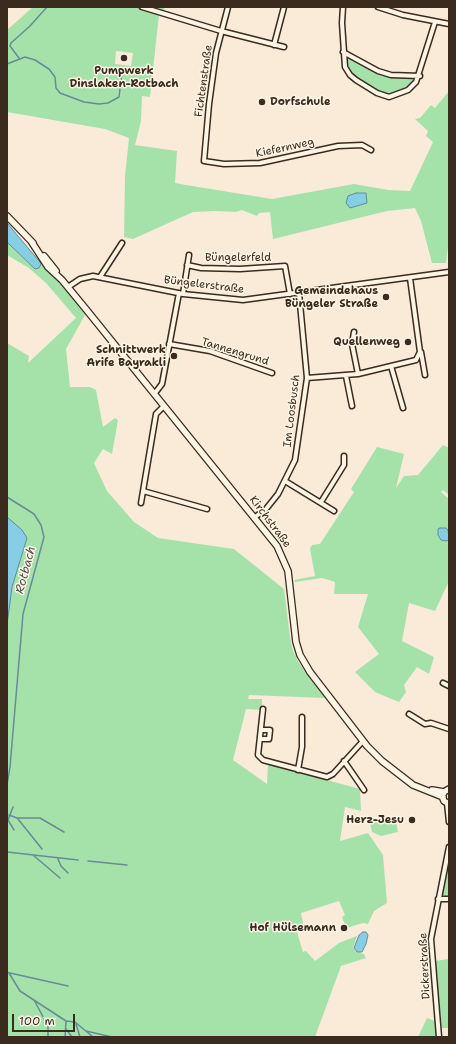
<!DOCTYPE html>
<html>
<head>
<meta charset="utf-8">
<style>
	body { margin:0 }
	#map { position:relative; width:456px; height:1044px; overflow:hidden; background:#faead8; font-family:"Shantell Sans",sans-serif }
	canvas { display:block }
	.frame { position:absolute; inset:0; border:8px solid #3b2a1e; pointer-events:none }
	.scale { position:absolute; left:12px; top:1014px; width:63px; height:18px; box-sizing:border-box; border:2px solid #3b2a1e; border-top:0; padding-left:5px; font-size:12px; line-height:14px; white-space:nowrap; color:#3b2a1e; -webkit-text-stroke:3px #fcf5e5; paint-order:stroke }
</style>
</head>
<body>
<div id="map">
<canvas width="456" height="1044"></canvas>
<div class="frame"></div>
<div class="scale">100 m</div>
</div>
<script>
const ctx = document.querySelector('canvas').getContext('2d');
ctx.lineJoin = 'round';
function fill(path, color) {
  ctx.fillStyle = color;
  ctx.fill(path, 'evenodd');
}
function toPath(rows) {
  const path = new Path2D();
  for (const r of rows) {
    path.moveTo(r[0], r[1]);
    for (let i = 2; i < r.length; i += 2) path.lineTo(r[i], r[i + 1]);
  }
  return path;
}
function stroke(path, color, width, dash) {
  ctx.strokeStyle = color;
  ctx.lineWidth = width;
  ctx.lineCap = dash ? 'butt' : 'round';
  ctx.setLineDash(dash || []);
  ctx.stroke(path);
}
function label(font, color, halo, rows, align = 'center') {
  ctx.font = font + ' "Shantell Sans",sans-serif';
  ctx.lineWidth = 3;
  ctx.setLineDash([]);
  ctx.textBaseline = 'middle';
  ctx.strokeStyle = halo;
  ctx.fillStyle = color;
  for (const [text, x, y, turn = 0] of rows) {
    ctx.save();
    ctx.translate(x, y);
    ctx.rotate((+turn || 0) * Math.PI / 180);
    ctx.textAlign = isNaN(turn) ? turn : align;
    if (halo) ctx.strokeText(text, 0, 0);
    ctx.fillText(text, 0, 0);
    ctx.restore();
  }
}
fill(toPath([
	[33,7,165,7,163,11,159,9,156,14,159,15,150,97,142,96,141,121,135,145,177,151,175,183,186,185,272,199,354,184,388,190,410,191,433,142,426,136,428,131,415,119,420,118,431,105,435,108,449,91,449,238,446,263,432,263,421,221,415,208,387,211,273,239,270,212,259,213,257,216,242,210,236,212,216,211,193,212,133,239,124,237,125,176,129,138,105,129,7,112,7,30],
	[116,51,133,53,131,66,115,64],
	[348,56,385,76,414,78,416,80,408,89,390,95,376,91,352,74,346,60],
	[7,242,35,269,39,268,41,264,66,288,85,315,66,349,70,387,90,387,96,390,103,427,115,418,118,420,112,454,103,449,94,463,107,491,134,522,158,538,234,549,284,589,290,637,293,651,299,663,325,698,249,695,248,699,262,699,262,710,246,709,233,760,267,784,268,764,360,789,361,811,345,807,340,841,368,833,383,855,387,903,374,911,368,924,363,923,346,928,342,917,345,915,339,901,301,913,304,929,297,932,303,952,306,951,315,961,339,943,357,936,353,948,356,952,364,954,366,958,341,966,315,1037,7,1037,7,343,29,356,28,363,76,318,46,283,29,268,7,255],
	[443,445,449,448,449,495,443,490,441,492,449,499,449,581,435,611,409,603,402,641,434,657,429,674,417,667,404,685,406,692,399,702,375,692,355,672,379,654,358,627,368,594,334,594,335,582,322,578,295,582,294,580,315,576,310,549,312,545,320,544,354,492,351,489,377,447,404,454,396,488,404,476,418,475],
	[395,817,398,832,381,836,372,832,370,823],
	[449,865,449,898,441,894],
	[449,959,449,1028,442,1028,435,961],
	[427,1018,435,1021,437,1037,418,1037]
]), '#a5e2aa');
const water = toPath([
	[356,193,366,193,367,203,350,208,346,203,348,196,356,193],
	[7,223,39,261,41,264,39,268,35,269,7,242,7,223],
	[7,517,22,530,27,538,12,587,7,625,7,517],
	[440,528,446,528,448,530,449,539,447,541,441,540,438,535,438,529,440,528],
	[363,932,366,932,368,935,366,944,362,952,357,952,354,948,359,935,363,932]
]);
fill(water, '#85cee6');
stroke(water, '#678c96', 1);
stroke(toPath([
	[19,58,10,46,11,43,30,26,47,7],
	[7,64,25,57,35,60,49,69,55,77,56,88,60,93,84,102,99,104,108,103,119,97,122,72],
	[7,497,34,514,41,525,44,537,23,614,10,767,7,785],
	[13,807,8,820,14,830],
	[9,815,17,818,40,818,64,832],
	[18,819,42,849],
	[7,852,78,860],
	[33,855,60,878],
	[58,859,61,866,68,873],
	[88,861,127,865],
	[7,972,9,973,20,991,66,1021,75,1022,93,1037],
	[10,973,68,986],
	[34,1000,48,1026,48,1037],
	[76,1024,80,1037],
	[66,1029,72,1037],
	[86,1031,112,1037],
	[65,1037,66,1021]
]), '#678c96', 1.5);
const street = toPath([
	[142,7,221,31,284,47],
	[228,7,216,53,209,104,204,161,224,164,260,163,338,146,362,145,371,150],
	[343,7,342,23,345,67,350,75,356,80,377,93,389,97,408,90,416,82,435,22],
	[378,7,403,15,449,24],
	[274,45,284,7],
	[343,52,378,71,391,75,420,76],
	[187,265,201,268,240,269,285,266,290,294],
	[100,277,122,243],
	[68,287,80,279,93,276,183,294,243,300,449,272],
	[183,294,189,255],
	[354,332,352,344,358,374],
	[169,344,210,351,272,373],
	[421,352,425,375],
	[391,366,403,408],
	[346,376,352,406],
	[307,378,358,374,416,360,420,352,410,278],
	[155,393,162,384,179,293],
	[285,481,334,511],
	[143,491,207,509],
	[321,502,344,465,344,456],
	[141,503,156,414,164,406],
	[255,517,266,509,278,494,295,460,307,378,299,293],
	[443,683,449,686],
	[263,709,258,755,263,760,327,777,333,774,363,741],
	[409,714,425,724,431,723,449,729],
	[260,739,269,739,270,730,261,730],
	[344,761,364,790],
	[298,770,302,747,302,717],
	[447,803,449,822],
	[438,899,449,899],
	[439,1037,431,939,449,847]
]);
const secondary = toPath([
	[7,216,33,243],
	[31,241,48,267,62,280,85,308,277,546,288,571,296,642,300,655,310,672,367,746,382,761,413,785,443,797],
	[44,256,56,271],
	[449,789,444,792,442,796,444,801,449,804],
	[432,790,444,792]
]);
stroke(street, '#3b2a1e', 7);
stroke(secondary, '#3b2a1e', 8);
stroke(street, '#fcf5e5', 4);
stroke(secondary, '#fcf5e5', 5.5);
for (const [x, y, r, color] of [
	[124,58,4,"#3b2a1e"],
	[262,102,4,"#3b2a1e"],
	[386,297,4,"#3b2a1e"],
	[408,342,4,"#3b2a1e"],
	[174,356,4,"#3b2a1e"],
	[412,820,4,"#3b2a1e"],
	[344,928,4,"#3b2a1e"]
]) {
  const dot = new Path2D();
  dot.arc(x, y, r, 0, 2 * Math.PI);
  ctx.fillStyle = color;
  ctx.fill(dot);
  stroke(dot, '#fcf5e5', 1.5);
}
label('bold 11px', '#3b2a1e', '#fcf5e5', [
	["Pumpwerk",124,71,"center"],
	["Dinslaken-Rotbach",124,84,"center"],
	["Dorfschule",270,102,"left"],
	["Gemeindehaus",378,291],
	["Büngeler Straße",378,304],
	["Quellenweg",400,342],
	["Schnittwerk",166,350],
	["Arife Bayrakli",166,363],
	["Herz-Jesu",404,820],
	["Hof Hülsemann",336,928]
], 'right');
label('11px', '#3b2a1e', '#fcf5e5', [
	["Fichtenstraße",204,81,-82],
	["Kiefernweg",285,148,-12],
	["Büngelerfeld",238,258],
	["Büngelerstraße",204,285,7],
	["Tannengrund",235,352,17],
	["Im Loosbusch",292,411,-83],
	["Kirchstraße",270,522,53],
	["Dickerstraße",425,966,-93]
]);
label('italic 12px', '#4e5350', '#fcf5e5', [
	["Rotbach",26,570,-75]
]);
</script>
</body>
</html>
